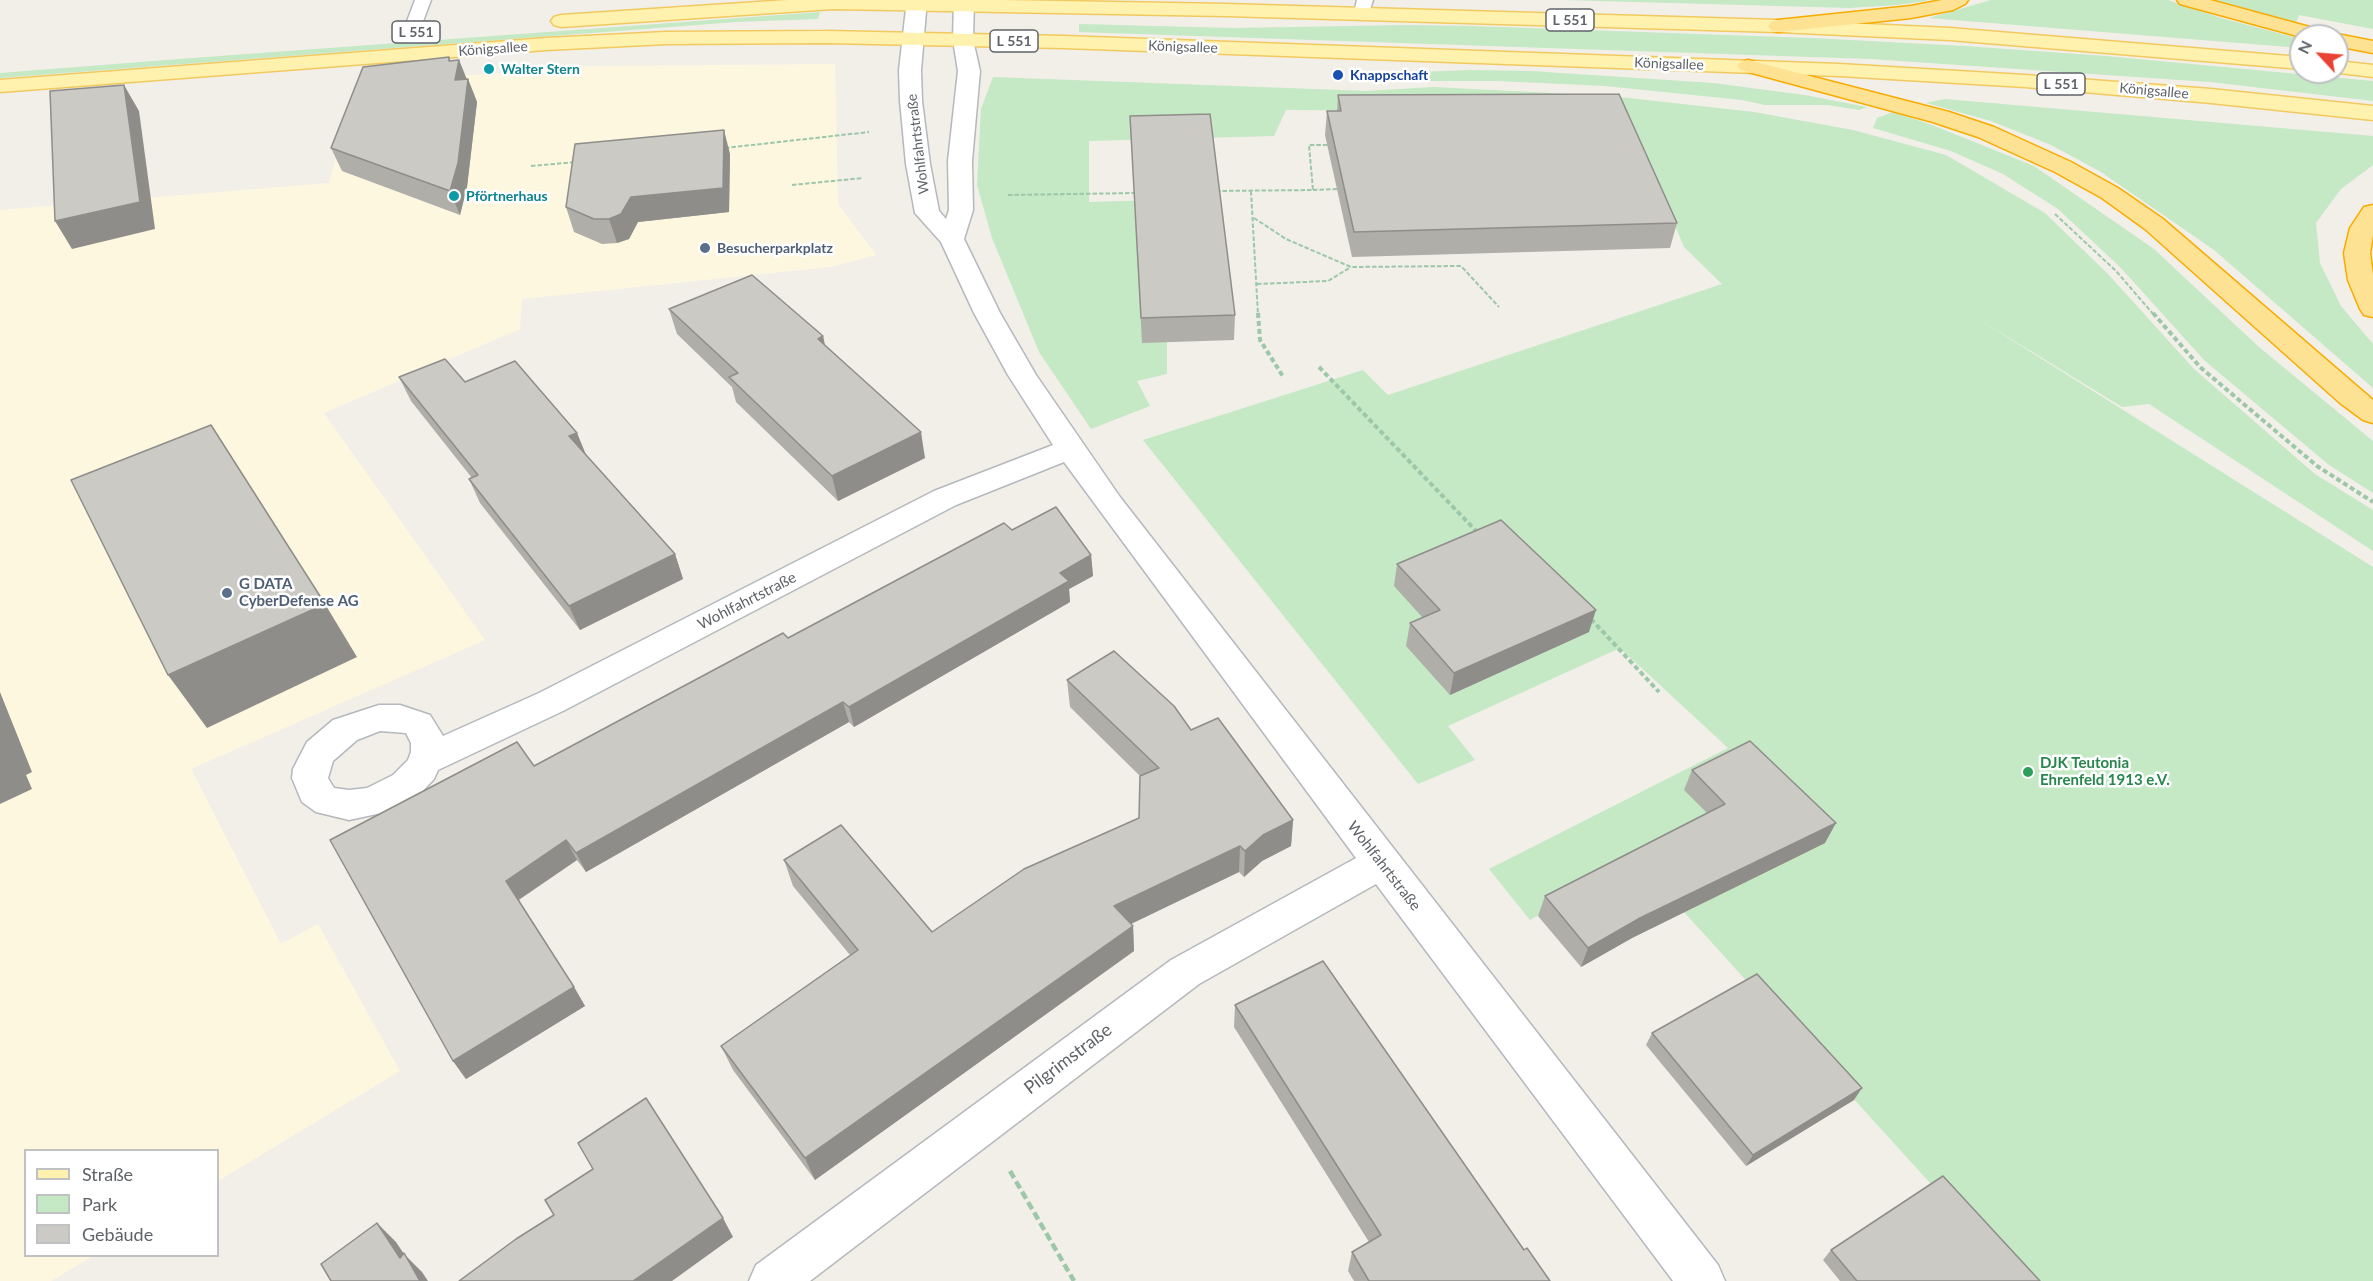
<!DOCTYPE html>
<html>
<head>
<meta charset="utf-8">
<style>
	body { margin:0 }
	#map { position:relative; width:2373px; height:1281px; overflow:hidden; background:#f1efe8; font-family:Lato,sans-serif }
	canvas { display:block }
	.legend { position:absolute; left:24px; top:1149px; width:195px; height:108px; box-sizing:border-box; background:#fff; border:2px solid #bfc1c3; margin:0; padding:8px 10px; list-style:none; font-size:18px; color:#5f6368 }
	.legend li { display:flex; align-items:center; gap:12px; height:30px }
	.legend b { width:30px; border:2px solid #bfc1c3 }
	.north { position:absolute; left:2289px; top:24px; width:60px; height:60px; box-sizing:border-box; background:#fff; border:2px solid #bfc1c3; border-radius:50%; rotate:296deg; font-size:16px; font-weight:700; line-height:24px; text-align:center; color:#5f6368 }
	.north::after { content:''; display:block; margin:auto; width:21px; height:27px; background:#ea4335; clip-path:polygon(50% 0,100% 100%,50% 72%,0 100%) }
</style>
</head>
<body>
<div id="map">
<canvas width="2373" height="1281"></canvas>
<ul class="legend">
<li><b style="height:8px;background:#fff2af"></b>Straße</li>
<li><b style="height:16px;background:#c5e8c5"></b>Park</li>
<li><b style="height:16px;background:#cccac5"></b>Gebäude</li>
</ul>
<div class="north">N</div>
</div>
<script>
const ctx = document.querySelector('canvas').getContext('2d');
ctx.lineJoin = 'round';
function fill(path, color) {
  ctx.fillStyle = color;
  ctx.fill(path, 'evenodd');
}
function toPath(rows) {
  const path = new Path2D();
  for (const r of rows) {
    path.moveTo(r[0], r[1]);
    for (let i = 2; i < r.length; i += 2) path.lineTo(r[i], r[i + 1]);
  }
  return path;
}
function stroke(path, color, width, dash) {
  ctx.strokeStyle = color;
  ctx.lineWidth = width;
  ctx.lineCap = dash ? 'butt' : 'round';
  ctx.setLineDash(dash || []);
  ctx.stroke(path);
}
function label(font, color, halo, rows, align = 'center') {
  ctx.font = font + ' Lato,sans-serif';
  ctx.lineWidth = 5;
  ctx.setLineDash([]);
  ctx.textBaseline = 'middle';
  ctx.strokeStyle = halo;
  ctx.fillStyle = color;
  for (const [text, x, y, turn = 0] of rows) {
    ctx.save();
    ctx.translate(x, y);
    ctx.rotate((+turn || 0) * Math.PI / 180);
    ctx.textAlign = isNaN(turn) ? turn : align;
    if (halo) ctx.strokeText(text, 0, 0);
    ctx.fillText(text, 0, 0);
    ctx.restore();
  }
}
fill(toPath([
	[835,64,838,204,876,255,830,267,522,299,520,329,324,413,485,640,191,769,281,944,318,924,400,1071,218,1181,218,1150,26,1150,26,1256,93,1256,51,1281,0,1281,0,210,329,183,356,84,591,66]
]), '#fef7e0');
fill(toPath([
	[1562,0,1926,0,1927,1,1897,5,1850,8],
	[1991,0,2168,0,2221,18,2301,39,2301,48,1929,18],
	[2210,0,2373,0,2373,29,2299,15,2296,23],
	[820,12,818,19,736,22,0,78,0,73,179,59],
	[1079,24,1233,28,1408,25,1471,26,1812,38,1964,46,2106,56,2373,81,2373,101,2210,82,1870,59,1079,32],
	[1470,70,1531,71,1713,83,1805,95,1867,107,1859,110,1828,105,1765,105,1742,100,1605,86,1499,81,1372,81,1371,74],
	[993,77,1367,91,1433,87,1611,96,1754,112,1853,130,1946,155,2045,213,2108,274,2194,369,2315,474,2373,510,2373,551,2149,404,2122,407,1972,315,2373,567,2373,1281,2019,1281,1684,912,1564,902,1530,920,1489,869,1728,748,1620,648,1448,726,1475,760,1418,784,1143,440,1363,370,1388,395,1722,284,1684,247,1627,112,1286,110,1274,136,1089,141,1089,202,1195,199,1142,342,1167,342,1167,374,1137,381,1150,406,1091,429,1039,352,992,238,977,185,981,109],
	[1945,99,2373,136,2373,165,2341,189,2316,223,2320,263,2341,306,2373,344,2373,388,2214,250,2101,172,2051,145,1991,121,1926,103],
	[1893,112,1932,125,2034,166,2154,249,2259,347,2373,441,2373,493,2329,465,2205,361,2120,267,2058,209,2003,174,1951,151,1873,128,1877,118]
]), '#c5e8c5');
const lane = toPath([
	[415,0,431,0,419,32,411,37,403,32,415,0],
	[1357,0,1373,0,1368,16,1362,18,1354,13,1357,0]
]);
const street = toPath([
	[907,0,927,0,921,70,922,101,930,164,939,211,946,219,949,210,948,161,958,71,953,40,954,0,974,0,973,40,980,71,972,161,973,210,964,239,1000,313,1036,375,1120,497,1718,1265,1725,1281,1673,1281,1376,884,1199,984,810,1281,749,1281,756,1265,1171,960,1356,858,1064,462,956,505,563,711,438,770,434,779,419,795,386,812,349,820,316,812,302,802,292,778,293,769,307,742,333,720,379,705,400,705,430,715,443,736,539,693,934,491,1053,445,1008,375,974,313,941,242,915,213,906,164,900,101,899,70,907,0],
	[380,731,406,733,411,743,411,752,408,760,393,775,367,788,349,790,334,788,328,778,333,761,357,740,380,731]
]);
const primary = toPath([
	[788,0,1001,0,1226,4,1778,20,1950,28,2301,57,2301,69,1950,40,1778,32,1226,16,833,9,561,27,554,25,551,21,554,17,561,15,788,0],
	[826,31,1064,36,1839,64,2025,75,2211,89,2373,106,2373,120,2211,103,2025,87,1839,76,1064,48,826,43,666,44,546,50,0,92,0,80,546,38,666,32,826,31],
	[2337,61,2373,65,2373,77,2331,72,2337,72,2337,61]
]);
const highway = toPath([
	[1942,0,1968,0,1965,4,1953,10,1911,18,1778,32,1771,30,1768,26,1771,22,1778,20,1911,6,1942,0],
	[2177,0,2210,0,2328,32,2331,35,2337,34,2373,41,2373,53,2337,46,2337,36,2301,37,2180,4,2177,0],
	[1748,60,1949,112,1994,127,2071,162,2118,188,2163,219,2373,400,2373,423,2363,420,2340,403,2145,229,2102,198,2055,172,1978,137,1933,122,1741,70,1737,66,1741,62,1748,60],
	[2373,205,2373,235,2370,253,2373,275,2373,317,2364,315,2360,309,2348,280,2344,253,2350,228,2364,207,2373,205]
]);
stroke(lane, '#b5b8bc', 3);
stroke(street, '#b5b8bc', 3);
stroke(primary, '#f2c960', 3);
stroke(highway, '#f9ab00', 3);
stroke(toPath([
	[725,148,869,132],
	[531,166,577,162],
	[792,185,863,178],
	[1313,190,1340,189],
	[1216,191,1313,190,1309,145,1330,145],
	[1251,191,1258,315],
	[1008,195,1137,193],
	[2055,214,2116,271,2154,315],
	[1254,218,1286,239,1351,267,1461,266,1499,307],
	[1257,284,1328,281,1351,267]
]), '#9cc7a9', 2, [4.5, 2]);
stroke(toPath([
	[1258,313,1260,340,1284,378],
	[2153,313,2200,367,2317,466,2373,502],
	[1319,367,1478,533],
	[1591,619,1659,692]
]), '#9cc7a9', 4, [5, 3]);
stroke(toPath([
	[1010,1171,1074,1281]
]), '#9cc7a9', 4.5, [8, 4]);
fill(lane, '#fff');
fill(street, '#fff');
fill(primary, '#fff2af');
fill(highway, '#fde293');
fill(toPath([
	[449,57,450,61,459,60,466,79,468,79,477,102,467,187,460,215,342,171,331,148],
	[1338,95,1677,223,1670,248,1352,257,1325,135,1327,111,1337,111],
	[1130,116,1235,315,1234,340,1142,343],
	[730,154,729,212,638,222,629,239,617,243,602,244,574,232,566,207],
	[669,309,823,336,825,345,925,458,838,501,736,402,732,387,677,334],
	[399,377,465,382,577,433,585,454,675,554,683,579,580,630,480,503,469,479,472,478,411,401],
	[1012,530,1091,555,1093,576,1069,589,1070,602,854,727,849,722,586,872,577,860,519,900,574,987,585,1006,466,1079,453,1061,534,766,788,638],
	[1397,564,1589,632,1450,695,1406,646,1410,623,1423,618,1394,586],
	[1067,680,1191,730,1293,820,1291,846,1262,861,1244,877,1239,872,1131,924,1133,926,1134,951,815,1180,733,1070,721,1046,850,955,793,886,784,860,932,932,1139,818,1140,776,1070,707],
	[1692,770,1825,843,1632,938,1581,967,1538,916,1545,896,1707,813,1684,790],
	[1235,1005,1524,1250,1550,1281,1354,1281,1348,1271,1352,1252,1369,1242,1234,1027],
	[1652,1033,1854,1100,1746,1166,1646,1045],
	[1831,1250,2040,1281,1840,1281,1823,1260]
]), '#afaea9');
fill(toPath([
	[449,57,456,76,459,60,468,82,464,103,449,61],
	[468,79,477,102,467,187,460,215,450,191],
	[124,85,139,111,155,229,72,249,55,221],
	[724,130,730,154,729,212,638,222,629,239,617,243,609,219,631,197],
	[823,336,828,362,818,339],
	[921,432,925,458,838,501,832,476],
	[577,433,587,457,569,436],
	[675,554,683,579,580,630,569,606],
	[1091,555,1093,576,1069,589,1070,602,854,727,849,707,1060,573],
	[325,604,357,657,207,728,168,675],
	[1596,610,1589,632,1450,695,1454,673],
	[0,692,32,772,26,775,32,789,0,804],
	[843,702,849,722,586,872,576,853],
	[1293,820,1291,846,1262,861,1244,877,1245,851,1263,835],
	[1836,823,1825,843,1632,938,1581,967,1588,948,1640,918],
	[566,840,577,860,518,900,506,881],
	[1240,846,1239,872,1116,931,1114,906],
	[1133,926,1134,951,815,1180,805,1158],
	[574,987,585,1006,466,1079,453,1061],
	[1862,1088,1854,1100,1746,1166,1753,1155],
	[723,1218,733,1237,672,1281,633,1281],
	[377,1223,396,1242,404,1254,422,1272,428,1281,420,1281,400,1258]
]), '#8f8d8a');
const building = toPath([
	[449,57,449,61,459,60,455,80,468,79,458,163,450,191,331,148,363,67,449,57],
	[124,85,140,202,55,221,50,91,124,85],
	[1619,94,1677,223,1354,232,1327,111,1341,111,1338,95,1619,94],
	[1210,114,1235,315,1141,318,1130,116,1210,114],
	[724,130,723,188,631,197,621,214,609,219,594,219,566,207,575,144,724,130],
	[752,275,823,336,818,339,921,432,832,476,729,377,738,373,669,309,752,275],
	[445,359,465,382,515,361,577,433,569,436,675,554,569,606,469,479,478,475,399,377,445,359],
	[211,425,325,604,168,675,71,480,211,425],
	[1056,507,1091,555,1060,573,1069,581,849,707,843,702,576,853,566,840,506,881,574,987,453,1061,330,840,517,742,534,766,783,633,788,638,1004,523,1012,530,1056,507],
	[1501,520,1596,610,1454,673,1410,623,1440,610,1397,564,1501,520],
	[1114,651,1174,706,1191,730,1218,718,1293,820,1263,835,1245,851,1240,846,1114,906,1133,926,805,1158,721,1046,858,950,784,860,841,825,932,932,1024,869,1139,818,1140,776,1159,768,1067,680,1114,651],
	[1750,741,1836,823,1640,918,1588,948,1545,896,1725,804,1692,770,1750,741],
	[1323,961,1524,1250,1527,1248,1550,1281,1369,1281,1352,1252,1381,1235,1235,1005,1323,961],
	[1757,974,1862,1088,1753,1155,1652,1033,1757,974],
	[646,1098,723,1218,633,1281,459,1281,516,1239,554,1215,545,1200,593,1169,578,1143,646,1098],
	[1943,1176,2040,1281,1857,1281,1831,1250,1943,1176],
	[377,1223,400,1258,404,1253,420,1281,331,1281,321,1264,377,1223]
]);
fill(building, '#cccac5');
stroke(building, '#8f8d8a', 1.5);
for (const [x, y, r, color] of [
	[489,69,6,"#0f9aa8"],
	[1338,75,6,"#1a4fb4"],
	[454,196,6,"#0f9aa8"],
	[705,248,6,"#5c6f8a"],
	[227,593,6,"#5c6f8a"],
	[2028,772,6,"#2e9e5b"]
]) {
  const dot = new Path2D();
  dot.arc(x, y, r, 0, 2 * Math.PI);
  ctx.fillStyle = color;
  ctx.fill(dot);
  stroke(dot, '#fff', 2);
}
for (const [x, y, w] of [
	[1570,20,48],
	[416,32,48],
	[1014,41,48],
	[2061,84,48]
]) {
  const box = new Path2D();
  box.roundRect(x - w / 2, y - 11, w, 22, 4.5);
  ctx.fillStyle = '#fff';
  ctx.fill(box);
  stroke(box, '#5f6368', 1.5);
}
label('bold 14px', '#5f6368', null, [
	["L 551",1570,20],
	["L 551",416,32],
	["L 551",1014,41],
	["L 551",2061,84]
]);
label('14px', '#5f6368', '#fff', [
	["Königsallee",1183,47,2],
	["Königsallee",493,49,-4],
	["Königsallee",1669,64,2],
	["Königsallee",2154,91,5],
	["Wohlfahrtstraße",918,144,-97]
]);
label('bold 14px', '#0d838f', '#fff', [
	["Walter Stern",501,69],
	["Pförtnerhaus",466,196]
], 'left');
label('bold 14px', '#164399', '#fff', [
	["Knappschaft",1350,75]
], 'left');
label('bold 14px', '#4e5e75', '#fff', [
	["Besucherparkplatz",717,248]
], 'left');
label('bold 15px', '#4e5e75', '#fff', [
	["G DATA",239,584],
	["CyberDefense AG",239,601]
], 'left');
label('15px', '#5f6368', '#fff', [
	["Wohlfahrtstraße",747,601,-27],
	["Wohlfahrtstraße",1384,866,52]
]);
label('bold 15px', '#27864d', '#fff', [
	["DJK Teutonia",2040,763],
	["Ehrenfeld 1913 e.V.",2040,780]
], 'left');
label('18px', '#5f6368', '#fff', [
	["Pilgrimstraße",1068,1059,-37]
]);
</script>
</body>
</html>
